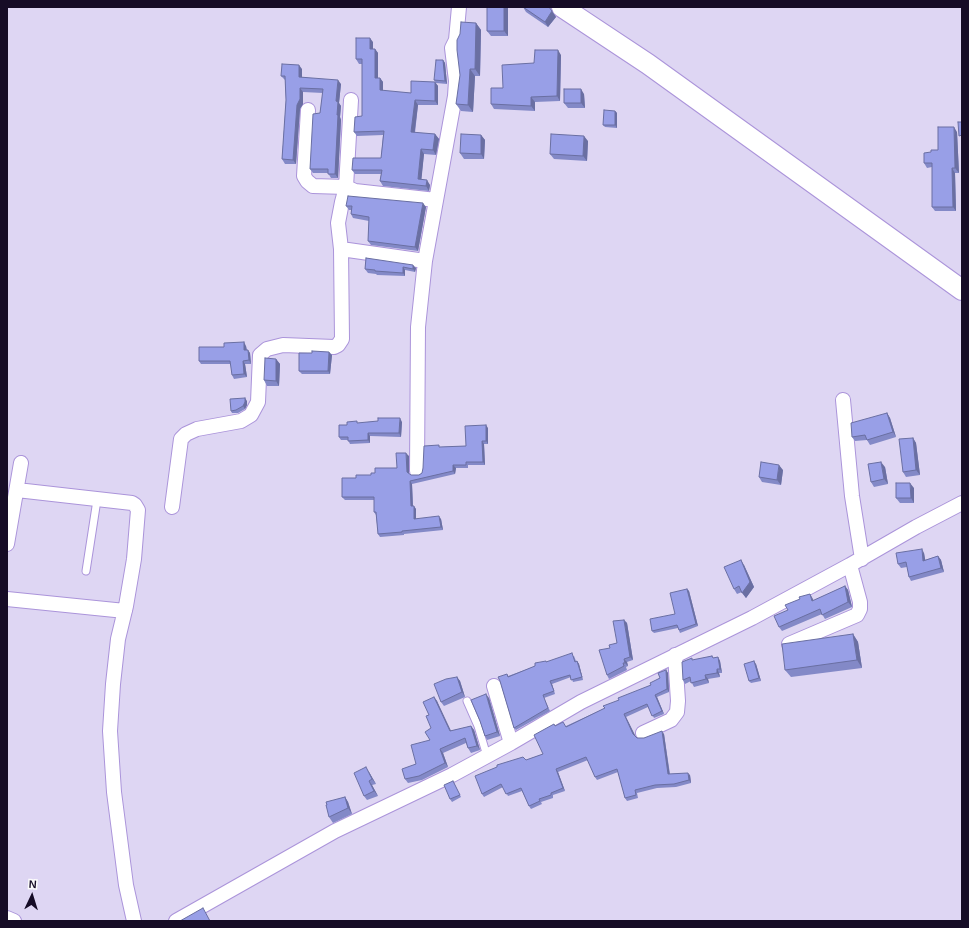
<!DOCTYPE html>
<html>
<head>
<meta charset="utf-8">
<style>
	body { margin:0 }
	#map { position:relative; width:969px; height:928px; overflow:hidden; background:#ded6f3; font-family:Arial,sans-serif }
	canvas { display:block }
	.frame { position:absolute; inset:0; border:8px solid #160c26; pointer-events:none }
	.north { position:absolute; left:12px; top:876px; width:40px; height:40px; -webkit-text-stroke:3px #fcfcfc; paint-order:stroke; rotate:4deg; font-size:11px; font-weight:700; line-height:16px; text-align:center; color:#160c26 }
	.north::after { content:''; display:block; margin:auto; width:14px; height:18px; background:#160c26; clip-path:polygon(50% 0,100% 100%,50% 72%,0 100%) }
</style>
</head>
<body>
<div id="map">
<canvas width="969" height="928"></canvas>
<div class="frame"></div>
<div class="north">N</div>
</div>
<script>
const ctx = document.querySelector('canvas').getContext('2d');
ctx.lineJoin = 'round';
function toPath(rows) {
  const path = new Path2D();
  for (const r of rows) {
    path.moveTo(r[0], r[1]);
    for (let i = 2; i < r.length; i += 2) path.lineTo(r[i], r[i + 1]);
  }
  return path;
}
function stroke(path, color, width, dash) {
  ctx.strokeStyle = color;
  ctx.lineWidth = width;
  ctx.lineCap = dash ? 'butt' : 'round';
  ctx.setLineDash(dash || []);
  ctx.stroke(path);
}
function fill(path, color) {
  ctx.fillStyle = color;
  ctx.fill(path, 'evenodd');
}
const lane = toPath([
	[86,571,97,500],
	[467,701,478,726,487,756]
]);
const street = toPath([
	[308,110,304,176,307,181,313,186,346,187,351,100],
	[341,249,425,261],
	[843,400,852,496,862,559],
	[417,471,418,327,425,261,455,96,456,81,452,48,456,40,459,7],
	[17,490,132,503,135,505,138,510,134,559,126,606,118,639,113,684,110,731,114,792,126,885,134,921],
	[172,507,181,439,186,434,197,429,241,421,251,415,258,402,260,355,267,349,283,345,334,347,338,345,342,339,341,249,338,223,342,202,346,187,355,191,436,200],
	[7,544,21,463],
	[7,599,125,611],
	[789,644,857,615,860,609,860,602,850,565],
	[494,686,511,743],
	[643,733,671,720,677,712,678,701,675,655],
	[7,918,14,921],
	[176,921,335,831,452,775,511,743,581,702,752,618,850,565,916,527,962,503]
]);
const secondary = toPath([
	[562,7,648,64,962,290]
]);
stroke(lane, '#ab94da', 9);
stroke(street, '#ab94da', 16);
stroke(secondary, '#ab94da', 22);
stroke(lane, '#fff', 7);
stroke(street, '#fff', 14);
stroke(secondary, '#fff', 20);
fill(toPath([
	[508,7,508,36,491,36,487,31],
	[523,7,549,7,556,17,548,27,526,12],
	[476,23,481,30,480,76,475,76,473,112,461,111,456,104],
	[373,42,373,49,375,49,378,53,378,78,380,78,383,82,383,91,411,93,435,82,438,86,438,105,418,105,415,133,435,134,439,139,436,155,424,154,421,180,430,185,429,191,383,186,380,181,381,174,355,174,352,170,381,158,383,135,357,136,354,132,362,116,362,64,359,64,356,59],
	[561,55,560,101,535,102,535,111,494,109,491,104,503,88,534,63],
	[443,60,445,63,447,84,436,83,434,80],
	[302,69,302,77,341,84,339,103,341,106,340,117,341,120,338,178,331,178,328,173,313,173,310,169,320,113,323,93,303,92,303,104,300,109,296,164,285,164,282,159,286,100,285,80,281,76],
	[584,94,585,108,568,108,564,103],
	[615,111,617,113,617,128,605,127,603,125],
	[957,132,959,173,955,173,956,211,935,211,932,207,932,167,927,168,924,163,931,152,938,150],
	[481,135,485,140,484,159,464,159,460,153],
	[588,141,587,161,554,159,550,154],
	[346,206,426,207,418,251,371,245,368,241,369,221,353,218,351,214,351,210,349,210],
	[366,258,416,268,415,272,405,270,405,276,377,275,376,274,368,273,365,269],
	[246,346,247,350,250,353,251,364,245,364,247,377,234,379,232,375,231,364,201,364,199,361,224,347],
	[329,352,332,355,330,374,302,374,299,371,312,353],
	[276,359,280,364,279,386,267,386,264,380],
	[247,401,247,405,245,409,238,413,232,413,231,411],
	[887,413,890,418,896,437,870,445,867,440,855,441,852,437],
	[402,422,401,437,370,436,370,443,350,444,348,440,341,440,339,437,347,425,358,423],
	[488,428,488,444,484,444,485,465,468,465,468,468,456,468,455,474,412,484,413,506,416,509,416,519,441,519,443,530,404,534,404,535,380,537,378,534,376,515,374,512,374,500,345,500,342,497,356,478,371,475,375,473,397,468,409,456,409,474,411,475,419,475,422,473,441,447,466,446],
	[913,438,916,443,920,475,906,477,903,472],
	[885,467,888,484,874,487,871,482],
	[783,470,781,485,762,482,759,477],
	[914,488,914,503,900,503,896,498],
	[924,553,925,560,938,556,941,560,944,572,911,581,909,577,907,567,901,568,898,564],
	[744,565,754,587,746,598,742,592,737,594,734,589],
	[845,586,848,590,852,607,825,619,822,614,782,631,779,627,788,610,810,594,813,601],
	[687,589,689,591,698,626,680,633,678,628,654,633,652,631,675,614],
	[624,620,627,623,633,660,627,662,628,666,626,667,627,670,609,679,607,675,610,648,617,643],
	[853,634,858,642,862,668,791,677,785,670],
	[574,656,576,661,577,661,579,664,583,680,573,682,571,677,552,684,555,694,544,698,550,711,516,730,514,728,507,674,508,676,547,662],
	[712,656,713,658,718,657,720,661,722,673,719,673,720,677,708,679,709,683,694,687,691,681,685,684,683,680,693,660],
	[756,664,761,681,751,683,749,681],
	[666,670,668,673,669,692,657,697,664,714,654,718,648,707,626,717,635,736,637,738,644,738,664,734,670,774,690,775,691,783,676,787,657,788,637,793,638,798,627,801,625,798,618,772,597,780,595,777,588,760,558,772,565,791,553,795,553,798,541,802,542,804,531,809,529,806,522,791,508,796,503,787,484,797,482,794,526,760,543,754,555,726,566,726,605,708,619,700,651,685,660,678],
	[457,677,460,681,465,697,444,706,441,702],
	[434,697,437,701,450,731,471,726,474,730,480,750,471,753,468,748,466,743,443,753,448,767,422,780,408,783,405,779,416,764,430,740],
	[489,698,500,736,487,740,485,736,480,721],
	[369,772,376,784,372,785,378,796,367,800,364,796],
	[453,781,461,797,452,802,450,799],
	[345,797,348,802,352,814,333,823,329,817]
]), '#8389c7');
fill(toPath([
	[504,7,508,7,508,36,504,31],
	[552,11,556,17,548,27,545,22],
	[476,23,481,30,480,76,475,69],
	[370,38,373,42,373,53,370,49],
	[375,49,378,53,378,82,375,78],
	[558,50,561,55,560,101,557,96],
	[443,60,445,63,447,84,445,81],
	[299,65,302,69,302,81,299,77],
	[470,69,475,76,473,112,468,105],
	[380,78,383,82,383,95,380,90],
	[338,80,341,84,339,103,341,106,340,117,341,120,338,178,335,174,336,101],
	[435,82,438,86,438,105,435,101],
	[300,88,303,92,303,104,300,109,296,164,293,160,297,105],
	[581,89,584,94,585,108,581,103],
	[531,97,535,102,535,111,531,106],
	[415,100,418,105,414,137,411,132],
	[615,111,617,113,617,128,615,125],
	[954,127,957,132,959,173,955,168],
	[435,134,439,139,436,155,433,150],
	[481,135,485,140,484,159,481,154],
	[584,136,588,141,587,161,583,156],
	[421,149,424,154,421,184,418,179],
	[952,168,955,173,956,211,953,207],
	[427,180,430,185,429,191,426,186],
	[423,203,426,207,418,251,415,247],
	[413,265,416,268,415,272,413,269],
	[403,267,405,270,405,276,403,273],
	[244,342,246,346,247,353,244,350],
	[248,350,250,353,251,364,249,360],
	[329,352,332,355,330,374,328,371],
	[276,359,280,364,279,386,276,381],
	[243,361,245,364,247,377,244,374],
	[245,398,247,401,247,405,245,409,243,406],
	[887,413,890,418,896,437,893,432],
	[400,418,402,422,401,437,399,433],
	[486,425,488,428,488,444,486,441],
	[368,433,370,436,370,443,368,440],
	[913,438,916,443,920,475,916,470],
	[482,441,484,444,485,465,483,462],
	[406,453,409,456,409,475,407,472],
	[881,462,885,467,888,484,884,479],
	[453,465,456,468,455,474,453,471],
	[779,465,783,470,781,485,777,480],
	[410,481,412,484,413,509,411,506],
	[910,483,914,488,914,503,911,498],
	[414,506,416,509,416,522,414,519],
	[439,516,441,519,443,530,441,527],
	[922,549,924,553,926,564,923,561],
	[938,556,941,560,944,572,941,568],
	[741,560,744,565,754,587,746,598,742,593],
	[845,586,848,590,852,607,848,602],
	[687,589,689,591,698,626,696,624],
	[810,594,813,599,815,606,812,601],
	[624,620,627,623,633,660,630,657],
	[853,634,858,642,862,668,857,660],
	[718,657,720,661,722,673,720,669],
	[624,659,627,662,628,666,625,663],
	[577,661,579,664,583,680,582,677],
	[754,661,756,664,761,681,759,678],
	[717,669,719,673,720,677,717,673],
	[666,670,668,673,669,692,667,689],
	[705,675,708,679,709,683,706,679],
	[457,677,460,681,465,697,462,692],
	[550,681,552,684,555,694,554,691],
	[486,694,489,698,500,736,497,732],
	[655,695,657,697,664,714,662,711],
	[434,697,437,701,453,735,450,731],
	[624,714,626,717,636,737,633,734],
	[471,726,474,730,480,750,477,746],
	[662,731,664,734,670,777,668,774],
	[440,749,443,753,448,767,445,763],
	[366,767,369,772,376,784,372,779],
	[556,769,558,772,565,791,563,788],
	[688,773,690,775,691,783,689,780],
	[369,781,372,785,378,796,374,791],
	[345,797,348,802,352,814,348,808]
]), '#6a6fa2');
const building = toPath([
	[487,7,504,7,504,31,487,31,487,7],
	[523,7,549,7,552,11,545,22,523,7],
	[461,22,476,23,475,69,470,69,468,105,456,104,460,75,457,50,457,40,460,34,461,22],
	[356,38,370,38,370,49,375,49,375,78,380,78,380,90,411,93,411,81,435,82,435,101,415,100,411,132,435,134,433,150,421,149,418,179,427,180,426,186,380,181,382,170,352,170,353,158,381,158,384,131,354,132,355,117,362,116,362,59,356,59,356,38],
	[535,50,558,50,557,96,531,97,531,106,491,104,491,88,503,88,502,65,534,63,535,50],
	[436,60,443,60,445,81,434,80,436,60],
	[282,64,299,65,299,77,338,80,336,101,338,102,337,115,338,115,335,174,328,174,328,169,310,169,313,114,320,113,323,89,300,88,300,99,297,105,293,160,282,159,286,100,285,76,281,76,282,64],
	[564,89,581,89,581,103,564,103,564,89],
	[604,110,615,111,615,125,603,125,604,110],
	[958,122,962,122,962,135,959,136,958,122],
	[938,127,954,127,955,168,952,168,953,207,932,207,932,163,924,163,924,153,931,152,931,150,938,150,938,127],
	[461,134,481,135,481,154,460,153,461,134],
	[551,134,584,136,583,156,550,154,551,134],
	[348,196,423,203,415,247,368,241,369,217,351,214,352,206,346,206,348,196],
	[366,258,413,265,413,269,403,267,403,273,375,271,375,270,365,269,366,258],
	[244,342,244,350,248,350,249,360,243,361,244,374,232,375,230,361,199,361,199,347,224,347,224,343,244,342],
	[312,351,329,352,328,371,299,371,299,353,312,353,312,351],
	[265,358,276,359,276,381,264,380,265,358],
	[245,398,245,402,243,406,236,410,231,411,230,399,245,398],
	[887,413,893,432,867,440,865,435,852,437,851,423,887,413],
	[378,418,400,418,399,433,368,433,368,440,348,441,348,437,339,437,339,425,347,425,347,422,357,421,357,423,378,421,378,418],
	[486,425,486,441,482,441,483,462,466,462,466,465,453,465,453,471,410,481,411,506,414,506,414,519,439,516,441,527,402,531,402,532,378,534,376,512,374,512,374,497,342,497,342,478,356,478,356,475,371,475,371,473,375,473,375,468,397,468,396,453,406,453,407,472,411,475,419,475,422,473,423,468,424,446,439,445,439,447,466,446,465,426,486,425],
	[913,438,916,470,903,472,899,439,913,438],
	[761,462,779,465,777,480,759,477,761,462],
	[881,462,884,479,871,482,868,464,881,462],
	[896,483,910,483,911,498,896,498,896,483],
	[922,549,923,561,938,556,941,568,909,577,906,562,898,564,896,553,922,549],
	[741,560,750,582,742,593,739,586,734,589,724,567,741,560],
	[845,586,848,602,822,615,820,609,779,627,774,616,788,610,785,605,800,599,799,597,810,594,812,601,845,586],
	[687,589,696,624,679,630,677,625,652,631,650,619,675,614,670,593,687,589],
	[624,620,630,657,624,659,625,663,623,663,624,666,607,675,599,650,610,648,609,645,617,643,613,621,624,620],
	[853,634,857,660,785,670,782,644,853,634],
	[572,653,575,662,577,661,582,677,571,680,570,675,550,681,554,691,543,695,548,708,514,728,500,681,498,677,507,674,508,677,535,666,535,663,546,661,546,662,572,653],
	[712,656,713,658,718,657,720,669,717,669,717,673,705,675,706,679,691,683,690,677,683,680,682,662,692,658,692,660,712,656],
	[754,661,759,678,749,681,744,664,754,661],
	[666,670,667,689,655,695,662,711,652,716,647,704,624,714,633,734,637,738,644,738,662,731,668,774,688,773,689,780,674,784,655,785,635,790,636,795,625,798,617,769,595,777,586,757,556,769,563,788,551,793,551,795,539,799,540,801,529,806,521,788,506,794,501,784,482,794,475,776,497,767,497,765,523,757,526,760,543,754,534,735,554,724,555,726,563,722,566,727,605,708,603,706,619,700,618,698,651,685,650,683,660,678,658,673,666,670],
	[457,677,462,692,441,702,434,684,446,679,457,677],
	[486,694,497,732,485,736,480,721,471,700,486,694],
	[434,697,450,731,471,726,477,746,468,748,465,738,440,749,445,763,419,776,405,779,402,769,416,764,411,745,430,740,425,732,431,728,426,716,429,715,423,702,434,697],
	[366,767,372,779,369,781,374,791,364,796,354,773,366,767],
	[453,781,460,795,450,799,444,785,453,781],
	[345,797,348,808,329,817,326,805,327,805,326,802,345,797],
	[203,908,210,921,180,921,203,908]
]);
fill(building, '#989fe7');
stroke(building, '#6a6fa2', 1);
</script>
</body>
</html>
